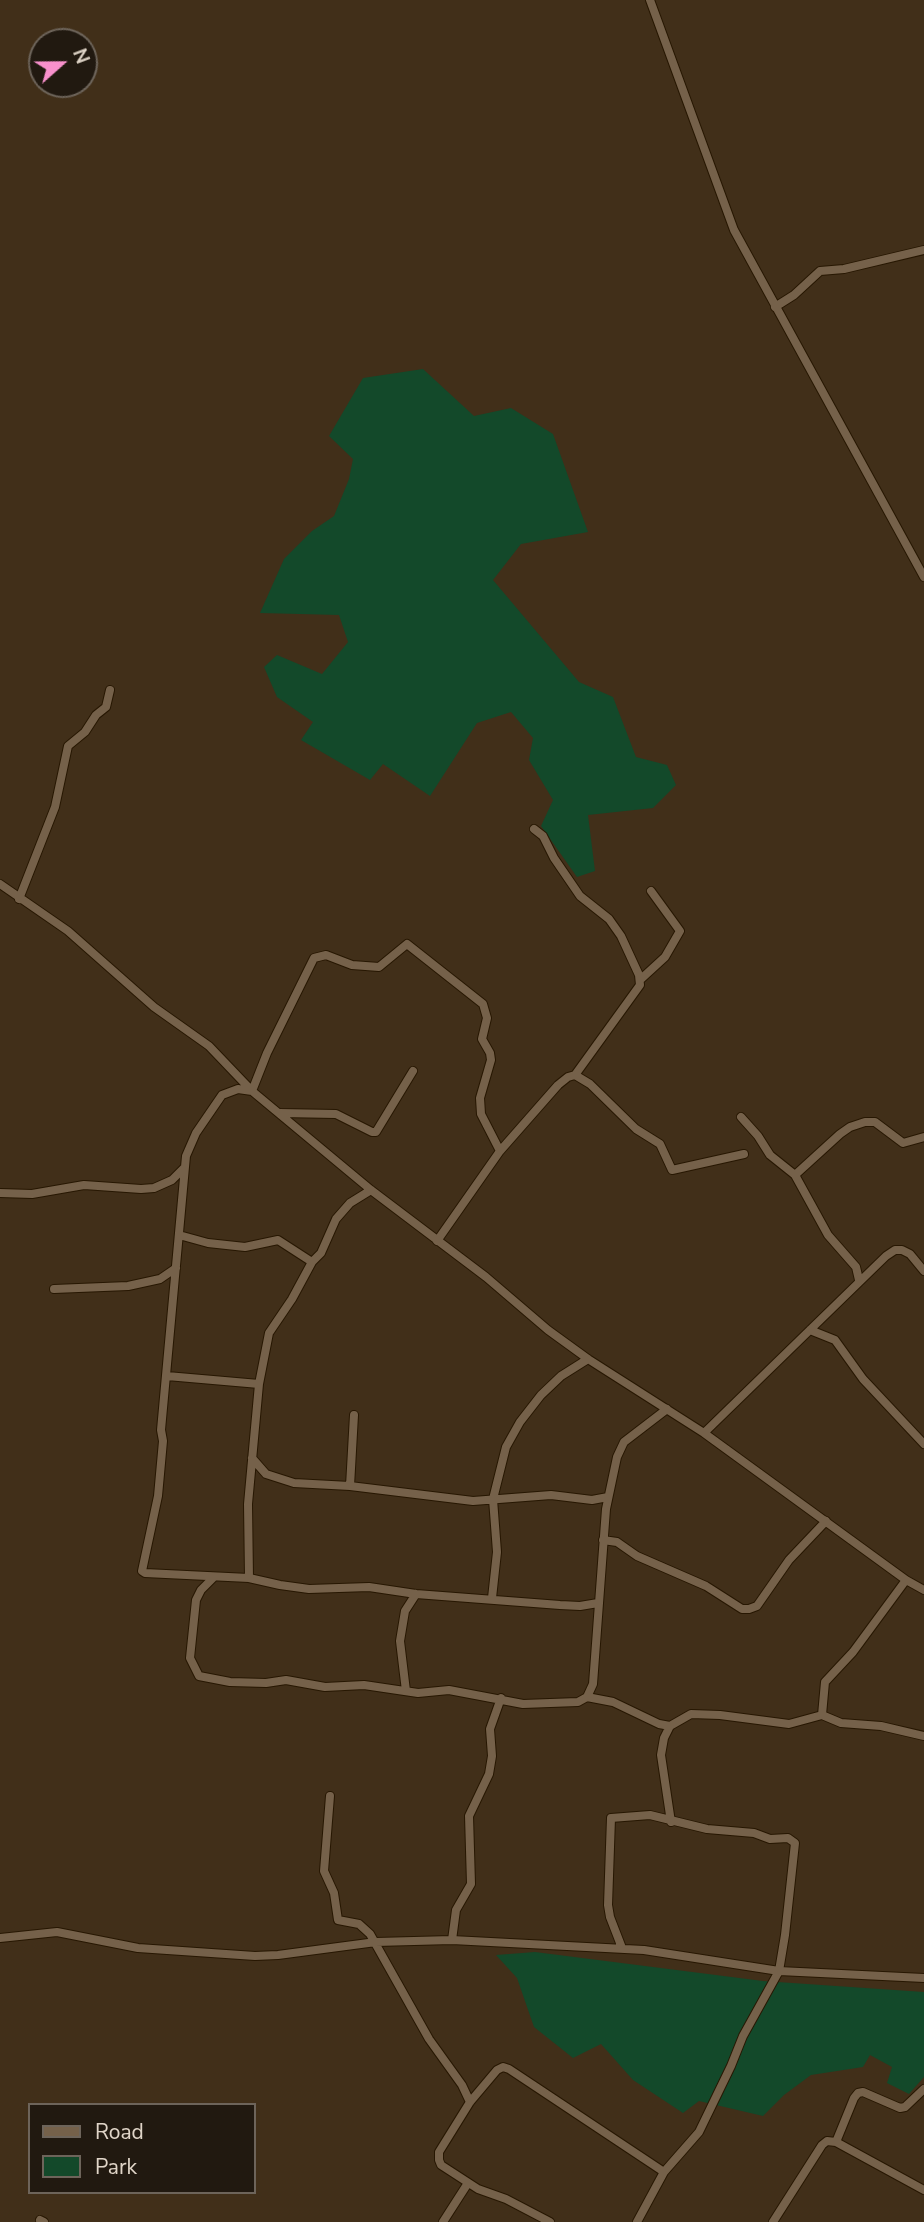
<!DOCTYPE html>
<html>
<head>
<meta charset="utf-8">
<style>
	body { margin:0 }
	#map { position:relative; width:924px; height:2222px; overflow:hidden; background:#412f19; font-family:"Nunito Sans",sans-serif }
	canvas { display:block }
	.legend { position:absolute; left:28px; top:2103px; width:228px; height:91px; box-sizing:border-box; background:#211910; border:2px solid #6d645a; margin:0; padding:9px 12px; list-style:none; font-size:21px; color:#e0d5c8 }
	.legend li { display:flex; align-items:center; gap:14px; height:35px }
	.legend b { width:35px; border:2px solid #6d645a }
	.north { position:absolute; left:28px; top:28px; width:70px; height:70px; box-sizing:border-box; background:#211910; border:2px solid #6d645a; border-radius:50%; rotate:69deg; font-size:19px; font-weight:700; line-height:28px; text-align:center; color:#e0d5c8 }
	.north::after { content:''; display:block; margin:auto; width:24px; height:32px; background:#f890cc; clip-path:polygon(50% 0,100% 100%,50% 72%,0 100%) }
</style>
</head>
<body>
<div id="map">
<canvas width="924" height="2222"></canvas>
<ul class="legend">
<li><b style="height:9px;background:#75614a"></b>Road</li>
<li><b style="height:19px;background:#13492a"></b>Park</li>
</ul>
<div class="north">N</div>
</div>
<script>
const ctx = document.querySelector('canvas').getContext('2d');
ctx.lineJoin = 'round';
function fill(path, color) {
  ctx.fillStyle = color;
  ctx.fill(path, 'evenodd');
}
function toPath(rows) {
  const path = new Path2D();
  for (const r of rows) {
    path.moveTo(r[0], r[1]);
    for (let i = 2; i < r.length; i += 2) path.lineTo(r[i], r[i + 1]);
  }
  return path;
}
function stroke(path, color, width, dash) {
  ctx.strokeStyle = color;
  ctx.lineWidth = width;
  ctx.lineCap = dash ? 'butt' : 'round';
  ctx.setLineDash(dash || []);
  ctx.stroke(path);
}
fill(toPath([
	[423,369,474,416,511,408,553,434,588,532,521,544,493,580,579,682,613,697,636,757,667,765,676,785,653,808,588,815,595,871,577,877,541,826,553,800,529,760,533,738,511,712,477,723,430,796,383,764,370,780,301,740,313,722,277,697,264,667,277,655,322,674,348,642,339,615,260,613,284,559,312,531,334,516,349,479,353,459,329,436,363,378],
	[535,1952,763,1981,924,1992,924,2077,909,2094,887,2083,892,2067,870,2055,863,2067,811,2075,784,2095,763,2116,699,2101,683,2113,633,2080,601,2044,573,2058,534,2027,517,1978,496,1955]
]), '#13492a');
const minor = toPath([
	[650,0,734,230,924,577],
	[775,307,794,295,820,271,844,269,924,250],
	[0,884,68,931,154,1007,209,1046,252,1091,371,1190,486,1277,548,1330,588,1359,704,1433,906,1580,924,1590],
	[19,899,55,807,68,746,85,732,96,715,106,707,110,690],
	[641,979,665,957,680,931,651,891],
	[575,1075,590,1084,636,1129,660,1144,672,1170,744,1154],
	[280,1113,336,1114,372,1132,376,1132,413,1071],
	[741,1117,758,1136,770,1155,795,1175,828,1235,856,1267,859,1280],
	[500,1151,481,1114,480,1098,491,1060,490,1053,482,1039,487,1018,483,1004,407,944,379,967,352,965,326,955,314,958,267,1053,252,1091,238,1089,222,1095,196,1133,186,1156,161,1430,163,1441,158,1496,142,1571,145,1573,249,1578,280,1585,309,1589,369,1587,416,1594,560,1605,580,1606,598,1603],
	[795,1175,840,1134,850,1127,865,1122,875,1122,903,1143,924,1137],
	[0,1193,32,1194,84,1185,141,1189,154,1188,172,1180,184,1168],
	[179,1235,208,1243,245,1247,278,1240,312,1262],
	[437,1241,500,1151,558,1085,568,1077,575,1075,640,985,639,975,621,936,609,919,580,896,554,858,543,836,534,829],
	[54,1289,128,1286,160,1279,176,1268],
	[810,1330,835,1340,863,1379,924,1444],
	[167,1376,259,1384],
	[704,1433,886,1256,895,1250,902,1250,910,1254,924,1271],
	[252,1458,266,1474,294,1483,350,1486,473,1501,551,1495,592,1500,608,1497],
	[350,1486,354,1415],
	[603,1540,617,1542,637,1556,706,1586,742,1609,749,1609,757,1606,789,1560,826,1521],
	[214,1577,201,1590,196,1600,190,1658,199,1676,230,1682,266,1683,286,1680,325,1687,364,1685,418,1693,449,1690,523,1704,578,1702,587,1697,593,1684,606,1509,617,1457,624,1442,667,1409],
	[249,1578,248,1504,259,1384,269,1333,292,1299,312,1262,321,1253,336,1219,350,1203,371,1190],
	[492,1598,497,1552,493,1499,506,1447,520,1422,541,1395,561,1376,588,1359],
	[406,1691,400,1641,405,1611,416,1594],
	[587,1697,613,1702,659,1724,670,1726],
	[822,1715,841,1723,881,1726,924,1736],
	[330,1796,324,1871,334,1893,338,1920,359,1924,370,1934,429,2039,462,2085,470,2102],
	[671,1822,661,1755,664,1738,670,1726,691,1714,720,1715,789,1724,822,1715,825,1682,853,1652,906,1580],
	[0,1938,57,1932,138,1948,255,1956,278,1955,376,1942,452,1940,644,1950,779,1971,924,1978],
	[452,1940,456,1910,471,1884,469,1816,489,1774,492,1756,490,1729,501,1698],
	[622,1948,610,1917,608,1905,611,1818,650,1815,707,1829,754,1833,770,1839,788,1838,795,1843,785,1935,779,1971,743,2036,731,2066,699,2132,664,2172,637,2222],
	[836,2142,854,2098,858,2093,863,2092,900,2108,905,2107,924,2089],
	[40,2220,44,2222],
	[443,2222,468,2183],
	[550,2222,506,2199,478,2189,441,2165,439,2160,439,2152,470,2102,497,2070,503,2067,509,2069,664,2172],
	[773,2222,822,2145,827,2141,836,2142,924,2190]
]);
stroke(minor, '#271702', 10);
stroke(minor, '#75614a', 8);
</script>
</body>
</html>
